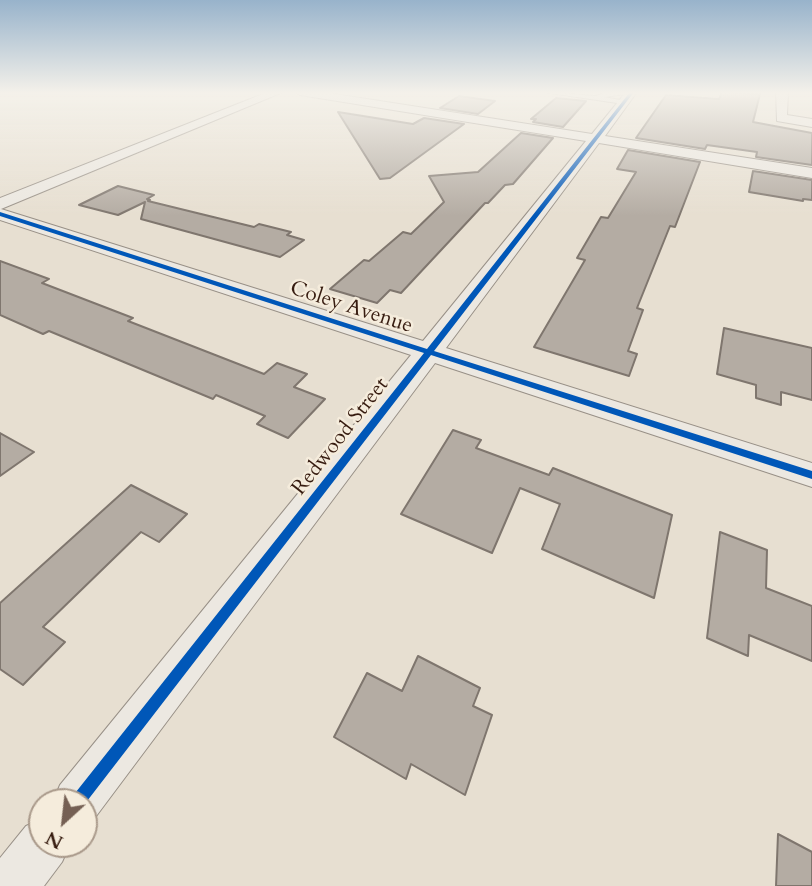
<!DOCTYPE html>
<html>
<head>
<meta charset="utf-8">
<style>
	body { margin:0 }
	#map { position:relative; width:812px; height:886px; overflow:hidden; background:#e7dfd1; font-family:Cardo,serif }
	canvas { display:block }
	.north { position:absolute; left:28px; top:788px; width:70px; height:70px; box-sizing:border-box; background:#f5ecdc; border:2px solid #a9998a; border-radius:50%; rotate:207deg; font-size:19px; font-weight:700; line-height:28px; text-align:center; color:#371c10 }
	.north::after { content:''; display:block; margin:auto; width:24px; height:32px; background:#756054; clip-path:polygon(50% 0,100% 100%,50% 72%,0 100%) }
</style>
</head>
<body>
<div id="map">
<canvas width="812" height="886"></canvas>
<div class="north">N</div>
</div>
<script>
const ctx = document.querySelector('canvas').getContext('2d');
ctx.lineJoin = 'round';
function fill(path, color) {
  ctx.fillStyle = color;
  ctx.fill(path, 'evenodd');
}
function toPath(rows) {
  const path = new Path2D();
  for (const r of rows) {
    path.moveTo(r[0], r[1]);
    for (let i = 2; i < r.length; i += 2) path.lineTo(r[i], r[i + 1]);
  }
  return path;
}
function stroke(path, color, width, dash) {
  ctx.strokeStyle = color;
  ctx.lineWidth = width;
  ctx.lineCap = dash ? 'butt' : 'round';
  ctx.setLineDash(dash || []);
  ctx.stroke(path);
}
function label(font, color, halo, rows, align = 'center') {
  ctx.font = font + ' Cardo,serif';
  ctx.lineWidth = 5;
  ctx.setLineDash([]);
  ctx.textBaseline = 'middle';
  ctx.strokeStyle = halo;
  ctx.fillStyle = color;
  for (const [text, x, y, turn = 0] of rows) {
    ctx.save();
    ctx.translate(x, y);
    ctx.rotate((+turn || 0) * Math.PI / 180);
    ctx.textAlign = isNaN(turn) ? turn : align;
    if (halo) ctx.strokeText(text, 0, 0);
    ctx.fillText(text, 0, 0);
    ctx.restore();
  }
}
const building = toPath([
	[722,92,760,94,753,122,812,133,812,165,756,157,757,152,707,145,705,149,636,138,666,95,719,99,722,92],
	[459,96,495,101,478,114,440,108,459,96],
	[556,98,586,101,563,127,533,122,536,119,531,119,556,98],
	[338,112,413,124,424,118,464,124,390,178,380,179,338,112],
	[521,133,553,138,513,184,505,185,488,203,485,203,401,293,390,290,377,303,330,289,364,260,369,261,403,232,411,234,444,202,429,176,478,172,521,133],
	[628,150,700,162,675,227,670,226,637,308,643,310,628,351,637,354,629,376,534,347,585,260,577,258,601,217,608,218,636,172,617,169,628,150],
	[753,171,812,180,812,200,803,199,803,201,749,192,753,171],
	[118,186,154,195,147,199,150,200,148,201,254,227,259,224,291,232,287,235,304,240,280,257,141,219,145,202,118,215,79,205,118,186],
	[0,261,49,279,42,283,133,318,128,321,264,374,277,363,307,374,294,387,325,399,288,438,257,424,265,416,216,395,213,399,49,331,43,334,0,315,0,261],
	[724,328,812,348,812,400,781,392,781,405,756,398,756,385,717,374,724,328],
	[453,430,481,440,476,448,549,475,553,468,672,515,654,598,542,549,560,504,520,488,492,553,401,514,453,430],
	[0,433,34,452,0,476,0,433],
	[131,485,187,514,159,542,141,532,43,627,65,642,23,685,0,669,0,603,131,485],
	[720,532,767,550,766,588,812,606,812,661,749,635,748,656,707,638,720,532],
	[418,656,480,688,473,706,492,715,465,795,411,764,406,779,334,737,367,673,402,691,418,656],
	[778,834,812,852,812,886,776,886,778,834]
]);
fill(building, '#b4aca3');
stroke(building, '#7f766e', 2);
const lane = toPath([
	[543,92,596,96,607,92,634,93,604,97,626,101,624,104,543,92]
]);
const street = toPath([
	[268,92,283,92,1,209,423,341,586,141,300,95,295,92,322,92,592,134,626,92,637,92,605,136,812,168,812,178,599,143,446,348,812,463,812,487,435,363,94,819,84,824,84,802,53,802,60,785,411,355,0,220,0,198,268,92],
	[776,92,788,92,787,115,812,119,812,127,777,121,776,92],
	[42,819,42,844,70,844,62,862,44,886,0,886,0,858,26,826,42,819]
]);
stroke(lane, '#989087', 2);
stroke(street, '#989087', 2);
fill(lane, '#ece8e1');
fill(street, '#ece8e1');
fill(toPath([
	[630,92,634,92,434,351,812,471,812,479,431,355,84,805,84,802,70,802,72,797,424,353,0,216,0,212,427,349,630,92]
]), '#0057b8');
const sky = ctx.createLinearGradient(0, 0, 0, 216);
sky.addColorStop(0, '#98b3cb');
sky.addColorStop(0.43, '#f4f1ea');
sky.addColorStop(1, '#f4f1ea00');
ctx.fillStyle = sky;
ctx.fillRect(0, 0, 812, 216);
label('21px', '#371c10', '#f5ecdc', [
	["Coley Avenue",351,308,18],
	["Redwood Street",341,437,-52]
]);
</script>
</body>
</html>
